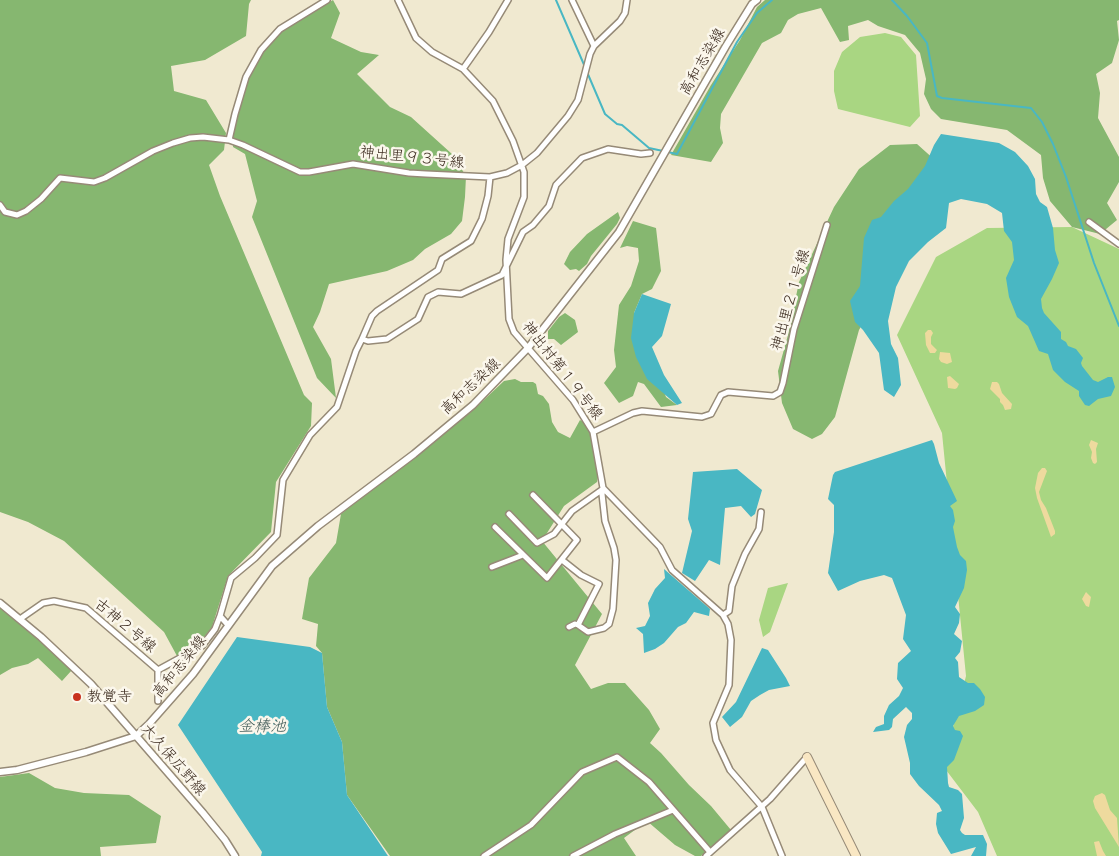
<!DOCTYPE html>
<html>
<head>
<meta charset="utf-8">
<style>
	body { margin:0 }
	canvas { display:block; background:#f0e9d0 }
</style>
</head>
<body>
<canvas width="1119" height="856"></canvas>
<script>
const ctx = document.querySelector('canvas').getContext('2d');
ctx.lineJoin = 'round';
function fill(path, color) {
  ctx.fillStyle = color;
  ctx.fill(path, 'evenodd');
}
function toPath(rows) {
  const path = new Path2D();
  for (const r of rows) {
    path.moveTo(r[0], r[1]);
    for (let i = 2; i < r.length; i += 2) path.lineTo(r[i], r[i + 1]);
  }
  return path;
}
function stroke(path, color, width, dash) {
  ctx.strokeStyle = color;
  ctx.lineWidth = width;
  ctx.lineCap = dash ? 'butt' : 'round';
  ctx.setLineDash(dash || []);
  ctx.stroke(path);
}
function label(font, color, halo, rows, align = 'center') {
  ctx.font = font + ' Pangolin,"Klee One",sans-serif';
  ctx.lineWidth = 5;
  ctx.setLineDash([]);
  ctx.textBaseline = 'middle';
  ctx.strokeStyle = halo;
  ctx.fillStyle = color;
  for (const [text, x, y, turn = 0] of rows) {
    ctx.save();
    ctx.translate(x, y);
    ctx.rotate((+turn || 0) * Math.PI / 180);
    ctx.textAlign = isNaN(turn) ? turn : align;
    if (halo) ctx.strokeText(text, 0, 0);
    ctx.fillText(text, 0, 0);
    ctx.restore();
  }
}
fill(toPath([
	[885,33,901,37,916,55,920,116,910,127,838,109,834,91,834,71,842,52,860,37],
	[1072,227,1119,249,1119,856,997,856,978,812,943,766,966,676,942,433,897,335,936,257,987,228],
	[788,583,770,632,763,637,759,620,768,588]
]), '#a9d682');
fill(toPath([
	[0,0,251,0,249,4,246,36,205,60,171,66,174,91,206,100,226,133,224,150,209,165,220,196,304,395,312,403,311,426,276,482,271,532,228,576,212,627,201,641,177,656,164,632,64,541,28,522,0,512],
	[333,0,340,13,331,38,361,52,379,55,357,74,390,107,411,117,452,154,466,176,465,197,462,221,451,234,425,249,413,260,387,271,329,284,320,312,313,327,331,359,336,398,317,378,252,217,257,201,245,154,233,147,234,127,243,91,260,54,275,35],
	[765,0,1119,0,1119,20,1117,21,1119,40,1112,63,1096,74,1100,93,1098,118,1119,157,1119,182,1107,203,1117,220,1100,234,1072,227,1050,201,1043,178,1041,155,1007,130,941,119,931,109,924,94,926,79,920,53,905,35,878,26,868,20,848,26,849,40,840,42,821,8,798,14,788,20,781,33,762,43,721,114,720,128,723,143,711,162,671,155,711,85,740,40,757,7],
	[917,144,936,161,871,309,859,330,835,417,822,434,812,439,793,429,782,403,778,371,788,335,799,282,834,207,859,169,890,145],
	[618,212,620,218,617,224,591,256,587,264,579,271,576,269,570,270,564,264,570,252,587,234],
	[633,221,656,228,661,271,652,289,642,294,634,313,666,397,677,405,661,407,644,384,638,382,633,396,619,403,604,383,616,367,614,350,619,305,631,286,639,261,638,248,627,246,620,248],
	[565,313,575,320,578,332,561,345,554,339,548,339,548,331,559,317],
	[515,379,521,382,533,382,536,384,538,394,543,396,549,404,552,422,558,432,570,438,580,420,587,424,592,432,598,475,597,482,564,506,542,541,602,614,575,665,591,689,608,683,625,683,649,710,660,729,650,743,661,753,689,785,711,806,731,830,701,856,695,856,675,845,647,821,624,838,636,856,390,856,347,795,342,742,327,707,322,653,316,646,318,624,302,619,309,578,336,543,341,514,471,412,504,381],
	[0,607,28,630,72,670,62,681,38,658,28,664,12,668,0,675],
	[29,773,55,788,84,793,129,795,161,816,156,843,100,847,101,856,0,856,0,777]
]), '#86b770');
fill(toPath([
	[928,330,931,330,933,333,931,337,931,344,937,350,935,353,930,353,926,345,925,333],
	[940,352,950,353,952,362,947,364,941,362,939,359],
	[950,376,959,384,957,388,955,389,948,388,947,377],
	[992,382,997,382,999,384,1002,393,1012,404,1011,409,1005,410,1003,405,1000,402,1000,399,990,389],
	[1091,440,1098,443,1096,449,1097,462,1095,464,1093,463,1091,458,1092,452,1089,445],
	[1042,468,1045,468,1047,471,1039,492,1041,500,1046,508,1055,531,1055,534,1051,537,1037,498,1035,488,1038,473],
	[1086,592,1091,597,1089,607,1086,606,1082,599],
	[1102,793,1105,795,1110,810,1117,818,1119,847,1095,808,1093,801,1095,796],
	[1099,841,1103,851,1106,856,1097,856,1094,842]
]), '#eeda9e');
fill(toPath([
	[941,134,999,143,1015,152,1028,166,1035,179,1036,194,1040,202,1047,207,1053,228,1055,250,1059,263,1052,279,1041,299,1042,308,1044,313,1061,332,1061,339,1066,342,1068,346,1076,349,1083,358,1081,363,1082,366,1093,380,1098,382,1108,377,1112,377,1115,387,1111,396,1098,399,1089,406,1085,405,1079,396,1079,391,1065,382,1053,370,1048,354,1039,351,1028,326,1017,317,1009,297,1006,278,1014,260,1012,242,1004,231,1002,213,987,204,961,199,949,203,946,228,928,242,909,261,896,287,888,321,891,344,898,358,901,385,894,397,884,390,879,353,863,330,855,322,850,301,860,286,864,238,872,220,881,217,894,201,908,189,925,166,934,145],
	[642,294,671,304,662,336,652,347,664,375,682,403,677,405,647,379,636,357,631,338,634,313],
	[932,440,934,444,939,463,957,501,950,506,953,510,955,521,953,527,957,547,960,555,966,561,967,570,964,588,955,607,960,614,959,623,954,634,962,641,960,652,955,658,958,662,959,677,968,683,974,683,980,689,985,697,984,705,975,711,959,716,953,726,955,730,960,731,963,736,954,760,947,767,948,783,949,787,958,790,962,794,964,818,960,830,962,833,965,835,983,835,987,844,986,856,971,856,976,847,951,854,938,833,936,824,937,813,942,811,939,805,919,786,910,774,910,763,904,737,907,725,912,719,912,713,906,707,893,719,892,727,889,730,873,732,876,727,884,724,884,716,889,705,899,696,903,688,897,679,898,663,911,651,903,639,906,615,892,578,884,575,860,581,838,591,828,573,834,532,834,505,828,499,833,475,835,472],
	[737,469,762,490,755,514,751,517,741,506,725,508,720,565,709,560,695,581,682,573,692,531,688,519,693,472],
	[664,569,710,609,709,616,694,612,686,623,678,627,664,643,655,649,644,653,643,634,636,628,645,626,650,616,648,603,655,589,665,578],
	[237,637,310,647,322,653,327,707,342,742,347,795,388,856,261,856,262,852,178,725],
	[762,648,768,650,786,678,790,686,769,690,760,695,751,701,742,717,730,727,722,717,736,702]
]), '#49b7c3');
stroke(toPath([
	[556,0,585,67],
	[892,0,907,16,927,43,937,96,942,98,1031,108,1042,122,1053,144,1066,177,1094,263,1119,326],
	[587,72,605,114,617,124,622,125,649,148,677,154,737,42,757,13,772,0]
]), '#49b7c3', 2);
const minor = toPath([
	[398,0,416,38,432,52,463,69,493,101,513,141,524,172,524,197,508,239,506,260,509,319,514,332,573,400,593,432,603,488,660,547,672,570,723,615,728,624,731,640,729,685,713,723,716,740,730,770,762,807,782,856],
	[572,0,594,46],
	[463,69,489,32,508,0],
	[229,140,235,114,246,77,261,50,280,29,327,0],
	[0,205,5,212,17,215,26,211,41,199,60,178,94,182,105,178,153,151,173,143,190,138,203,137,229,140,243,145,300,172,309,172,353,164,409,173,426,174,490,177,507,173,522,165,537,153,568,116,578,100,590,54,594,46,620,21,625,13,627,0],
	[1089,222,1119,244],
	[362,339,372,316,377,311,438,270,442,259,471,241,482,219,488,196,490,177],
	[593,432,633,413,642,411,702,417,711,414,721,395,728,392,773,396,780,392,783,383,794,329,827,225],
	[509,514,537,543,554,534,572,511,603,489],
	[495,527,547,578,577,540,533,495],
	[562,560,581,575,599,584,578,625,575,624,569,627],
	[492,567,523,555],
	[723,615,729,611,732,586,745,554,759,529,761,512],
	[20,619,43,603,54,601,86,608,158,670],
	[228,625,220,616,231,578,255,558,277,535,283,480,310,435,337,407,356,351,362,339,368,341,387,339,418,319,428,297,438,292,461,294,502,275,523,232,533,225,549,206,556,185,582,158,608,149,641,154,650,153],
	[578,625,588,632,604,628,609,624,613,609,616,560,614,548,605,521,602,494,603,488],
	[158,701,158,670,202,646,215,629,220,616],
	[484,856,531,825,582,772,617,757,649,782,710,852],
	[573,856,615,834,673,810],
	[706,856,770,799,807,757]
]);
const tertiary = toPath([
	[0,603,41,637,91,684,203,813,225,840,235,856],
	[0,772,17,770,86,752,136,736,149,724,193,674,272,566,318,526,414,454,473,405,528,348,619,232,726,46,752,4,757,0]
]);
const secondary = toPath([
	[807,757,856,856]
]);
stroke(minor, '#968a77', 8);
stroke(tertiary, '#968a77', 9);
stroke(secondary, '#968a77', 10);
stroke(minor, '#fff', 5);
stroke(tertiary, '#fff', 6);
stroke(secondary, '#f9e7c3', 8);
for (const [x, y, r, color] of [
	[77,697,5,"#c8321e"]
]) {
  const dot = new Path2D();
  dot.arc(x, y, r, 0, 2 * Math.PI);
  ctx.fillStyle = color;
  ctx.fill(dot);
  stroke(dot, '#fbf7ec', 2);
}
label('15px', '#3b2a1e', '#fbf7ec', [
	["高和志染線",703,62,-60],
	["神出里９３号線",412,158,6],
	["神出里２１号線",791,300,-74],
	["神出村第１９号線",562,371,52],
	["高和志染線",471,387,-43],
	["古神２号線",125,626,40],
	["高和志染線",180,667,-51],
	["大久保広野線",173,760,49]
]);
label('15px', '#3b2a1e', '#fbf7ec', [
	["教覚寺",87,697]
], 'left');
label('italic 16px', '#405b58', '#fbf7ec', [
	["金棒池",262,727]
]);
</script>
</body>
</html>
